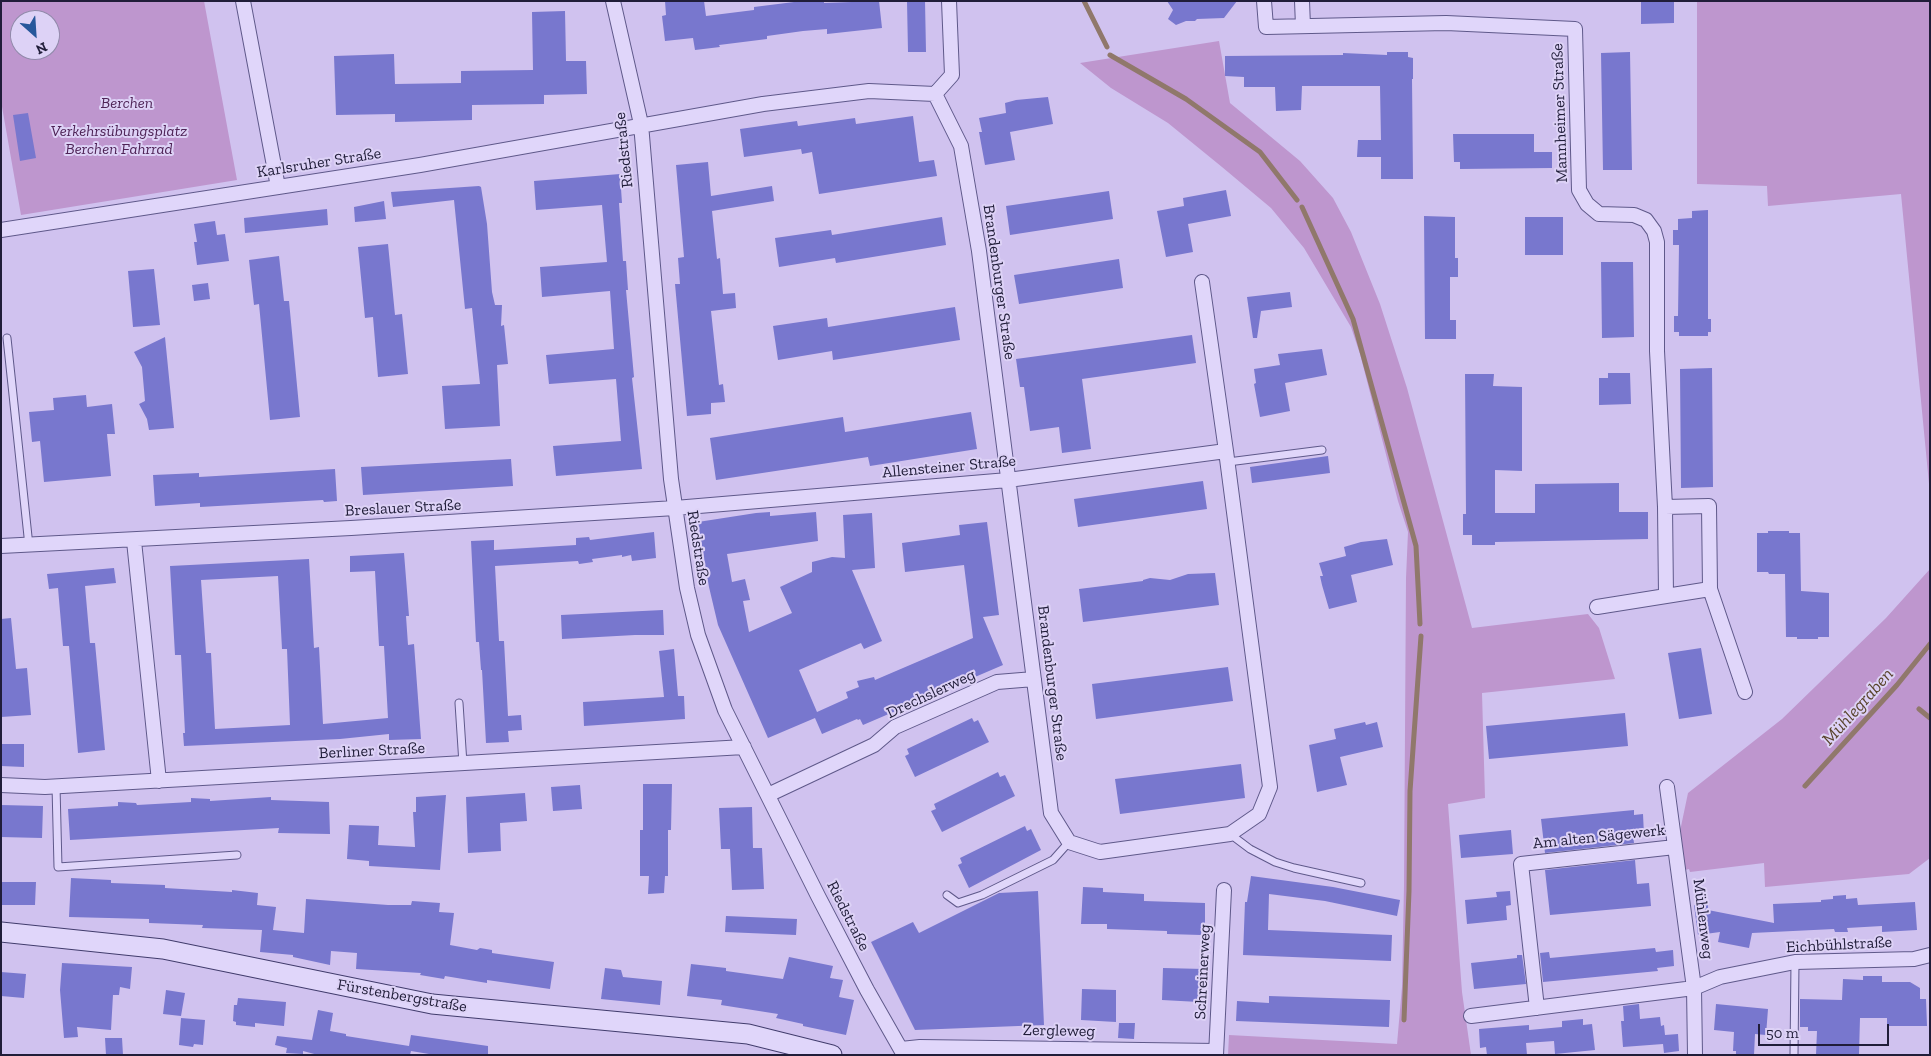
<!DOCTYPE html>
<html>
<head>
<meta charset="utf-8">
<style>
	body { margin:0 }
	#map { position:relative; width:1931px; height:1056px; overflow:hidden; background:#d0c2ef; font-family:"Zilla Slab",serif }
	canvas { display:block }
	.frame { position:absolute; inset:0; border:2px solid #201d39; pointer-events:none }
	.north { position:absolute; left:10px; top:10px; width:50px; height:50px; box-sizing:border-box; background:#ddd2f6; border:1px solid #918aaa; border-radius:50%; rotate:154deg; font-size:14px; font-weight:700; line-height:20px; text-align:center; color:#201d39 }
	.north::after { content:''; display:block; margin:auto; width:18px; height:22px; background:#27579b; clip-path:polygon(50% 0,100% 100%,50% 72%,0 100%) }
	.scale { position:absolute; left:1758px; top:1024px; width:131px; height:22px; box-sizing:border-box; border:2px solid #201d39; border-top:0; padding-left:6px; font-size:15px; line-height:18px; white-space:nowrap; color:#201d39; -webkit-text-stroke:4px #ddd2f6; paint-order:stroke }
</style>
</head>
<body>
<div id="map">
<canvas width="1931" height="1056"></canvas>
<div class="frame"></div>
<div class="north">N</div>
<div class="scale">50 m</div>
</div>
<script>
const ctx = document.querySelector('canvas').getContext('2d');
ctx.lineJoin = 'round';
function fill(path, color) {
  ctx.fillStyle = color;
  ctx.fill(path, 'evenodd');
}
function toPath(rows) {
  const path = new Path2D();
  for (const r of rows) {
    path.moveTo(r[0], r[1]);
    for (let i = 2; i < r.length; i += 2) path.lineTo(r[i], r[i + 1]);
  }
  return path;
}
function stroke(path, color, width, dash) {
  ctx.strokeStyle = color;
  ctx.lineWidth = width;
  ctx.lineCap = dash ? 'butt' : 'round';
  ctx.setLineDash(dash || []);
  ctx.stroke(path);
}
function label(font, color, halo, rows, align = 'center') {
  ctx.font = font + ' "Zilla Slab",serif';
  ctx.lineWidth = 4;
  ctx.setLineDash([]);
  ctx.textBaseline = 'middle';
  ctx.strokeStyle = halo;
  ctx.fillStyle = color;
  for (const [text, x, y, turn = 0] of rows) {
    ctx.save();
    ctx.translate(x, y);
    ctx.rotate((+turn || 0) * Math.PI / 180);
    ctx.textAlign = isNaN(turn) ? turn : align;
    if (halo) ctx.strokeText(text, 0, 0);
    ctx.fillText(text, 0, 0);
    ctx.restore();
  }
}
fill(toPath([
	[1,1,204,1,237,180,21,215,1,101],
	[20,20,50,20,50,50,20,50],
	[1697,1,1930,1,1930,494,1901,194,1768,206,1767,186,1697,184],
	[1219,41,1230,103,1300,161,1333,198,1351,232,1380,304,1407,388,1472,628,1588,614,1599,628,1615,679,1482,693,1485,798,1448,804,1462,992,1471,1055,1228,1055,1229,1035,1397,1044,1402,987,1404,886,1406,578,1408,532,1398,501,1360,354,1351,327,1304,248,1271,208,1222,167,1168,123,1111,88,1080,63],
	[1930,569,1930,858,1909,874,1765,887,1764,863,1690,872,1689,869,1685,870,1679,836,1688,793,1782,719,1886,618]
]), '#be96ce');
stroke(toPath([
	[1084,1,1107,47],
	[1110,55,1186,99,1260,152,1297,200],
	[1302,207,1353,319,1416,546,1420,624],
	[1919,709,1930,718],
	[1805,786,1897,685,1930,644],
	[1404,1020,1409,891,1410,791,1421,636]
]), '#90786b', 5);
fill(toPath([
	[665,1,704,1,706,16,754,10,754,7,802,1,824,1,824,3,879,1,882,28,827,34,827,29,803,31,767,36,767,39,719,45,720,47,695,50,693,38,665,41,662,16,666,15],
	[907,1,925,1,926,52,908,52],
	[1167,1,1237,1,1224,18,1197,19,1195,21,1186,21,1176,25,1168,19,1173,10],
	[1641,1,1674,1,1674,23,1641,24],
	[565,11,566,61,586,61,587,94,544,95,544,104,472,105,472,120,395,122,395,114,336,115,334,56,394,54,395,84,461,83,461,71,533,70,532,12],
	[1387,52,1408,52,1408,57,1413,58,1413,79,1412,79,1413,179,1381,179,1381,157,1357,157,1358,140,1381,140,1380,86,1302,86,1301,110,1276,111,1275,87,1244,87,1244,77,1225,76,1225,56,1343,55,1343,53,1387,55],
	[1630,52,1632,170,1603,170,1601,53],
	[1048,97,1053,124,1010,132,1015,160,985,165,979,132,982,132,979,118,1006,113,1005,103,1016,100],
	[28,113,36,158,20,161,13,115],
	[913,116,919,162,934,160,937,176,819,194,812,152,802,154,801,149,744,157,740,129,797,121,798,126,855,118,856,124],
	[1453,134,1534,134,1534,152,1552,152,1552,168,1460,169,1460,162,1454,162],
	[708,162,711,196,772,186,774,201,712,211,717,259,720,258,723,294,735,293,736,308,711,311,719,385,723,384,725,402,711,403,711,414,687,416,675,284,680,284,678,258,684,257,676,165],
	[620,174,622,203,619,203,623,261,626,261,628,290,626,290,634,377,632,378,642,469,556,476,553,446,621,441,616,379,549,384,546,355,614,349,610,291,542,297,540,267,607,262,602,205,536,210,534,181],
	[479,186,481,187,487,224,492,292,495,305,502,305,501,326,504,325,508,364,497,365,500,426,445,429,442,386,480,384,472,308,465,309,454,200,393,207,391,192],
	[1226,190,1231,216,1188,224,1193,252,1166,257,1157,211,1184,206,1183,198],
	[1109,191,1113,219,1010,235,1006,206],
	[384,201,386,219,355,222,354,207],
	[327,209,328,225,245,233,244,218],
	[1708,210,1708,319,1711,319,1711,332,1708,332,1708,336,1679,336,1679,332,1674,332,1674,316,1678,316,1679,245,1673,245,1673,230,1678,230,1678,219,1692,218,1692,211],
	[1424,216,1455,217,1455,258,1458,258,1458,277,1450,277,1450,320,1456,320,1456,339,1425,339],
	[942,217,946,245,836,263,835,258,779,267,775,238,831,230,832,235],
	[1525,217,1563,217,1563,255,1525,255],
	[215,221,217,235,225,234,229,261,197,265,194,242,197,242,194,224],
	[388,244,395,315,402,314,408,374,378,377,373,317,365,318,358,247],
	[279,256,284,301,289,301,300,417,270,420,259,304,254,305,249,260],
	[1119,259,1123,288,1019,304,1014,275],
	[1601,262,1633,262,1634,337,1602,338],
	[154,269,160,325,133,327,128,271],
	[208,283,210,299,194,301,192,285],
	[1290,292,1292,307,1261,311,1257,338,1253,338,1247,297],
	[955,307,960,340,833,360,832,351,778,360,773,326,827,318,828,327],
	[1192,335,1196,363,1082,379,1091,449,1062,453,1059,427,1030,431,1024,387,1020,387,1016,359],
	[165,337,174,428,149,430,147,419,139,404,145,401,142,367,134,352],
	[1322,349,1327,375,1285,383,1290,411,1260,417,1254,384,1256,383,1254,369,1280,365,1278,354],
	[1712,368,1713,487,1681,488,1680,369],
	[1608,373,1630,373,1631,404,1599,405,1599,378,1608,378],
	[1465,374,1494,374,1493,386,1522,387,1522,471,1495,470,1495,513,1535,513,1535,484,1619,483,1619,512,1648,512,1648,539,1495,542,1495,545,1472,545,1472,535,1463,535,1463,514,1466,514],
	[86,395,87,407,112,404,115,434,107,434,111,476,44,482,40,441,32,442,29,412,54,410,53,398],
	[971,412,977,449,870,466,868,457,716,480,710,438,843,417,845,432],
	[1328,456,1330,473,1252,483,1250,467],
	[511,459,513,486,363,495,361,467],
	[335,469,337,501,324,502,323,500,200,507,200,503,155,506,153,475,199,473,199,477],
	[1203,481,1207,509,1078,527,1074,499],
	[770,512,770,516,816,512,818,541,727,554,732,582,745,579,750,600,743,601,749,632,792,613,780,587,812,572,812,562,832,557,845,558,843,515,872,513,875,568,852,570,882,641,864,649,861,643,799,670,817,712,848,698,846,692,859,687,857,681,874,677,875,680,973,638,964,565,905,572,902,543,960,535,959,525,987,522,999,615,983,617,1003,665,863,725,860,719,858,720,857,719,822,734,815,718,768,738,718,625,709,587,698,522,756,513],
	[1768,531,1789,531,1789,533,1800,533,1801,591,1829,593,1829,637,1818,637,1818,639,1797,639,1797,637,1786,637,1785,574,1769,574,1768,572,1757,572,1757,533,1768,533],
	[654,532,656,558,632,561,631,555,622,557,622,555,592,559,593,562,579,564,578,561,495,566,499,641,504,641,508,716,521,715,522,730,508,731,509,742,486,743,482,670,481,670,479,642,476,642,471,541,494,540,494,550,576,545,576,538,589,537,590,540],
	[1387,539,1393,565,1351,575,1357,602,1329,609,1322,585,1320,576,1323,576,1319,563,1346,556,1344,547,1361,542],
	[404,553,409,616,406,616,408,645,414,644,421,739,389,740,389,734,340,739,184,746,183,733,185,733,181,655,175,655,170,566,309,559,314,648,319,647,323,724,388,718,384,646,379,646,375,571,350,572,350,556],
	[278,576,282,649,287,649,290,725,215,729,211,653,206,653,201,580],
	[114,568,116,583,85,586,90,643,95,643,105,750,78,753,69,646,63,646,58,588,49,589,47,574],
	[1215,573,1219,605,1083,622,1079,589,1143,581,1143,580,1150,578,1170,580,1188,574],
	[663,610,664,635,635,635,562,639,561,615],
	[11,618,16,669,27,668,31,715,1,717,1,619],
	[1701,648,1712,714,1679,719,1668,653],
	[674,649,678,696,684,696,685,719,584,726,583,702,664,697,659,651],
	[1228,667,1233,701,1096,719,1092,684],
	[1625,713,1628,746,1489,759,1486,726],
	[972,718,974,722,978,720,989,742,915,777,905,756,909,754,907,749],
	[1365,722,1366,725,1377,722,1383,747,1340,757,1347,785,1317,792,1309,745,1336,739,1334,729],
	[1,744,24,744,24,767,1,766],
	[1241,764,1245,798,1120,814,1115,779],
	[998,772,1000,777,1005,775,1015,796,942,832,931,811,936,809,934,804],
	[643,784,672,784,671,830,668,830,668,876,665,876,664,893,648,894,649,876,640,876,640,830,643,830],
	[580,785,582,809,553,811,551,787],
	[525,793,527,821,500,823,501,851,468,853,466,797],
	[446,795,440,870,369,866,369,861,347,859,349,825,379,826,378,845,415,847,413,812,416,812,416,797],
	[271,797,271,800,329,802,330,834,278,833,279,828,70,840,68,809,118,806,118,802,136,803,137,805,191,802,191,798,210,799,210,801],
	[1,805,43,806,42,838,1,837],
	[752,807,753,848,762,848,764,889,732,890,730,849,721,849,719,808],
	[1634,810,1634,815,1643,814,1644,835,1633,836,1634,843,1545,853,1541,819],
	[1025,826,1027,831,1031,829,1041,850,969,888,958,865,962,863,960,858],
	[1511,830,1513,854,1461,858,1459,835],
	[1635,860,1637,884,1649,883,1651,906,1550,915,1545,870],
	[1251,876,1333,887,1400,900,1397,916,1325,901,1269,894,1268,930,1392,935,1391,961,1243,955,1245,902,1247,902],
	[71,878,111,880,111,883,165,885,165,888,232,892,232,890,258,893,257,905,276,907,273,930,304,933,306,899,388,905,411,905,412,901,440,903,439,912,454,913,450,945,477,950,480,948,492,950,492,953,554,962,550,989,487,980,487,983,445,976,444,979,420,975,421,973,356,969,357,953,331,951,330,965,293,957,293,955,260,952,262,930,202,928,203,925,149,923,149,919,69,917],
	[1,882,36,882,35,905,2,905],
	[1083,887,1103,888,1103,892,1144,894,1144,901,1205,903,1205,925,1202,924,1201,935,1167,934,1167,931,1107,929,1107,924,1081,924],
	[1038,891,1044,1025,915,1030,871,942,913,922,919,933,999,893],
	[1510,891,1511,905,1506,906,1507,920,1467,924,1465,900,1497,897,1496,892],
	[1846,895,1846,899,1857,898,1858,905,1915,902,1917,930,1882,932,1882,926,1847,928,1848,932,1835,932,1834,929,1752,933,1749,948,1718,942,1720,932,1698,935,1694,905,1708,904,1708,910,1774,923,1773,904,1821,902,1821,900,1833,899,1833,896],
	[726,916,797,919,796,935,725,932],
	[1655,948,1656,952,1673,950,1674,966,1657,968,1658,971,1543,982,1540,953,1549,952,1550,958],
	[1517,955,1522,955,1526,984,1474,989,1471,963,1517,958],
	[789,957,833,966,830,978,843,980,839,997,854,1000,846,1035,803,1026,803,1024,776,1018,778,1014,721,1005,722,1000,687,996,691,964,726,968,726,971,783,979],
	[62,963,132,967,130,989,120,987,119,995,113,995,111,1030,77,1027,78,1037,64,1038,60,990],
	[605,968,621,970,623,977,662,981,660,1005,601,999],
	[1163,968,1204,969,1203,991,1200,991,1199,1002,1162,1000],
	[1,972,26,974,24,998,1,996],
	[1863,976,1882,976,1882,982,1910,982,1920,988,1920,999,1926,999,1927,1026,1887,1026,1887,1018,1860,1018,1859,1055,1816,1055,1817,1031,1808,1031,1808,1027,1800,1027,1800,999,1842,1000,1843,979,1863,980],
	[1082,989,1116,990,1116,1022,1081,1020],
	[166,990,185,993,181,1016,163,1014],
	[1269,996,1390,1000,1389,1027,1236,1021,1237,1001,1269,1003],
	[238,998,286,1002,284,1026,255,1023,255,1027,236,1025,236,1022,233,1021,234,1005,237,1005],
	[1639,1004,1640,1019,1660,1017,1661,1026,1664,1025,1665,1035,1678,1034,1679,1051,1664,1053,1663,1044,1623,1047,1621,1021,1624,1021,1623,1006],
	[1716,1004,1768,1009,1766,1035,1755,1034,1754,1055,1736,1055,1736,1051,1733,1051,1734,1032,1714,1030],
	[318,1010,333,1013,330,1031,346,1034,346,1036,409,1046,411,1035,488,1046,488,1055,435,1055,411,1051,410,1055,318,1055,303,1051,303,1054,286,1053,287,1048,275,1045,277,1036,312,1040],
	[181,1018,205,1020,203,1045,194,1044,193,1047,179,1045],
	[1583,1019,1583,1025,1592,1024,1595,1050,1555,1054,1554,1041,1526,1043,1527,1055,1487,1055,1486,1047,1480,1048,1479,1029,1529,1025,1529,1030,1562,1027,1562,1021],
	[1119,1023,1135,1023,1134,1039,1118,1038],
	[105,1038,122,1038,123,1055,106,1055]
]), '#7877ce');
const lane = toPath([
	[7,338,29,546],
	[1228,462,1322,450],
	[459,703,463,764],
	[56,786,58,867,237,855],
	[1230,834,1250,849,1275,862,1294,868,1361,883],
	[947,895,958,903,982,895,1053,860,1069,842],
	[1794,1055,1795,962]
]);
const street = toPath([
	[243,1,278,187],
	[613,1,641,124,671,479,687,588,698,635,725,710,818,896,867,990,904,1055],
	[1264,1,1266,27,1446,23,1575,29,1579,190,1587,204,1599,214,1634,215,1646,220,1654,231,1657,242,1657,351,1665,507,1666,595],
	[1302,1,1303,26],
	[935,94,952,75,949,1],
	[1,230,420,165,763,104,869,91,935,94,961,146,979,251,1051,813,1069,842,1100,852,1230,834,1259,814,1270,787,1226,451,1202,282],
	[1665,507,1709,506,1710,589],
	[134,541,159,781],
	[1,546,351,528,675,508,1008,480,1226,451],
	[1597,607,1710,589,1745,692],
	[1,785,45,787,744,747],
	[1667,787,1694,988,1695,1055],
	[768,795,874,745,895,727,997,682,1034,679],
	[1537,1008,1521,864,1675,847],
	[1471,1016,1694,988,1720,977,1795,962,1914,959,1930,955],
	[901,1049,920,1047,1216,1051],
	[1216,1055,1224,890]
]);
const secondary = toPath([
	[1,932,163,949,432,1004,748,1034,832,1055]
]);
stroke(lane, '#5f598a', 9);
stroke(street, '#5f598a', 16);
stroke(secondary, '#413c6c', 21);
stroke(lane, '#e0d6fa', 7);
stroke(street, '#e0d6fa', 14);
stroke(secondary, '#e0d6fa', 19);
label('italic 16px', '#4e2356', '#ddd2f6', [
	["Berchen",127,103],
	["Verkehrsübungsplatz",119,131],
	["Berchen Fahrrad",119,149]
]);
label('16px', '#201d39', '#ddd2f6', [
	["Mannheimer Straße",1560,113,-92],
	["Riedstraße",624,150,-96],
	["Karlsruher Straße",319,163,-9],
	["Brandenburger Straße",999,282,82],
	["Allensteiner Straße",949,467,-5],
	["Breslauer Straße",403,508,-3],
	["Riedstraße",698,548,81],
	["Brandenburger Straße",1052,683,83],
	["Drechslerweg",931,694,-25],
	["Berliner Straße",372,751,-3],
	["Am alten Sägewerk",1599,837,-6],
	["Riedstraße",848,916,63],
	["Mühlenweg",1703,919,83],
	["Eichbühlstraße",1839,945,-3],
	["Schreinerweg",1203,972,-87],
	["Fürstenbergstraße",402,996,10],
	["Zergleweg",1059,1031,1]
]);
label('italic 18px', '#59442c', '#ddd2f6', [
	["Mühlegraben",1858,707,-48]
]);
</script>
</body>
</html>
